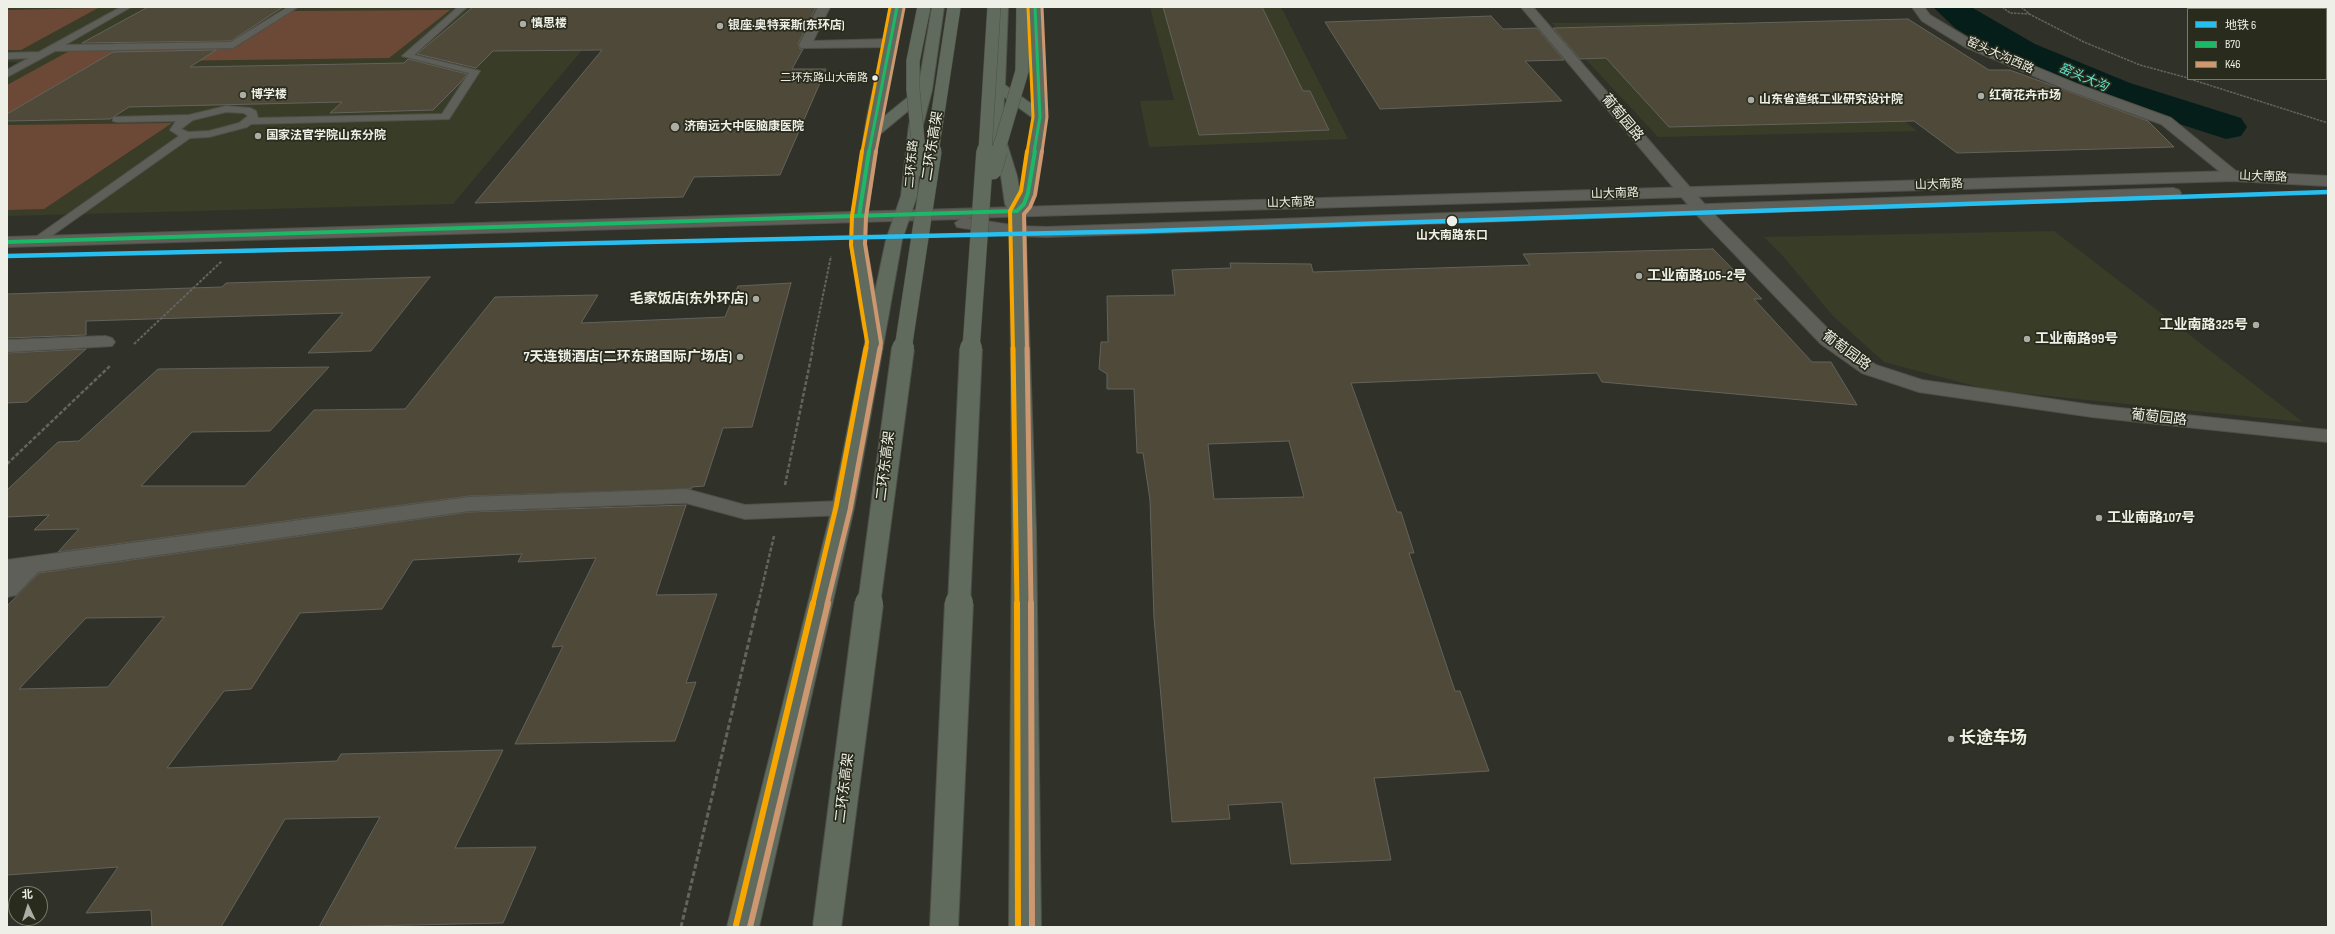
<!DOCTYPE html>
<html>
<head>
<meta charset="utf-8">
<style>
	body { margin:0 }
	#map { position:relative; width:2335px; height:934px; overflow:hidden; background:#30322a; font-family:"Sofia Sans Condensed","Noto Sans SC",sans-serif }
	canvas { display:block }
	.frame { position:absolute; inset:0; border:8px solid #eeefe6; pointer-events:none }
	.legend { position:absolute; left:2187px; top:8px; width:140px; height:72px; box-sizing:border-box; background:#292b1d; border:1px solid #78796d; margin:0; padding:5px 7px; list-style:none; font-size:12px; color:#eeefe6 }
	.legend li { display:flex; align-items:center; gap:8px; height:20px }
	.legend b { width:20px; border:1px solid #78796d }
	.north { position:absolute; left:8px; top:886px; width:40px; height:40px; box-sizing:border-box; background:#292b1d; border:1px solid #78796d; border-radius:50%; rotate:356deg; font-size:11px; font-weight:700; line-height:16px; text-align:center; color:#eeefe6 }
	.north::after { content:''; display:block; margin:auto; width:14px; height:18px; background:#acada4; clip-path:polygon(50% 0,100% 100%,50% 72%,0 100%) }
</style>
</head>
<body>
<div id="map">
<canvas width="2335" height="934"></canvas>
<div class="frame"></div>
<ul class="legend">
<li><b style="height:5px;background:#26bff0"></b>地铁 6</li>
<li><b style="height:5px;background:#1ab867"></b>B70</li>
<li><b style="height:5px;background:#cd976f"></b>K46</li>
</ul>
<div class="north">北</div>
</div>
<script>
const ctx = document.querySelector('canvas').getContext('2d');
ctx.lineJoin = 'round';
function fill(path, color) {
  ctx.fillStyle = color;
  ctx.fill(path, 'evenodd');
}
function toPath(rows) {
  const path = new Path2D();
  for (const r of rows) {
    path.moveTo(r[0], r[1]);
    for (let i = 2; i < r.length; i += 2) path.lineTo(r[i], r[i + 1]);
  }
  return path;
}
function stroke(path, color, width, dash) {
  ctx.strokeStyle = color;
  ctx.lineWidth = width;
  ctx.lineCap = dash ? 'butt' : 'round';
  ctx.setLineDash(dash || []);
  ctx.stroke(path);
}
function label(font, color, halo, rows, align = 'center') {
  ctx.font = font + ' "Sofia Sans Condensed","Noto Sans SC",sans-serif';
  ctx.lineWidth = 3.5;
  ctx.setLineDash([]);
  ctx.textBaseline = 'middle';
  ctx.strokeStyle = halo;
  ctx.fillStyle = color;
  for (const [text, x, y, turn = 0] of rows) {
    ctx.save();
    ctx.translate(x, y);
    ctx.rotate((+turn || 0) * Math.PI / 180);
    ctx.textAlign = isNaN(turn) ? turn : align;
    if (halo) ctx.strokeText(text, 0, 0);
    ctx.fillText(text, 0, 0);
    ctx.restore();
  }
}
fill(toPath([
	[7,7,618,7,453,204,7,216,7,69,18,62,7,62],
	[1150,7,1281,7,1348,139,1149,147,1140,101,1174,100],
	[1733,22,1784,67,1839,69,1917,131,1658,137,1552,23],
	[2054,231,2303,422,1990,390,1884,362,1833,316,1782,255,1764,237]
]), '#393c27');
fill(toPath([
	[98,8,21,50,7,50,7,10],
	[450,10,389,58,161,61,7,116,7,85,73,49,236,47,292,11],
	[172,123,44,209,7,210,7,125]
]), '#6b4936');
fill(toPath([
	[1933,7,1971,7,2035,44,2130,83,2241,118,2247,127,2241,136,2226,139,2102,99,2009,60,1955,28,1933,7]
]), '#051e1a');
const building = toPath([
	[148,7,283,7,231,41,82,43,148,7],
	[473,7,816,7,798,44,800,49,803,49,792,69,826,69,780,175,694,177,683,197,475,203,602,50,493,51,476,68,417,54,473,7],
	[1163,7,1262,7,1303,91,1310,91,1329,130,1199,135,1163,7],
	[1491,16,1503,29,1537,28,1564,60,1525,61,1562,101,1380,109,1325,22,1491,16],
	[1908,19,1989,70,2010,70,2148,121,2174,147,1957,153,1914,121,1669,127,1606,58,1580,59,1553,28,1908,19],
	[216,50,190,67,404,63,408,59,467,74,460,83,433,110,330,113,342,102,129,107,110,119,7,121,7,114,113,52,216,50],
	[1713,249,1762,299,1754,299,1812,362,1831,362,1857,405,1602,382,1597,373,1351,383,1397,512,1401,512,1414,553,1409,553,1455,691,1460,691,1489,771,1374,778,1391,860,1291,864,1282,802,1228,805,1230,819,1172,822,1154,618,1150,500,1143,453,1137,453,1134,389,1107,389,1107,374,1099,369,1101,342,1108,342,1107,296,1175,295,1172,270,1231,268,1230,263,1311,264,1313,272,1530,265,1523,254,1713,249],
	[1289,441,1304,497,1214,499,1208,444,1289,441],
	[430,277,371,351,308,353,343,313,86,321,86,335,7,338,7,294,222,287,226,283,430,277],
	[791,283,752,427,723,428,704,486,692,487,691,489,469,496,58,552,79,529,34,530,49,515,7,517,7,490,58,442,79,441,158,369,329,367,270,431,192,432,141,486,245,486,314,410,405,409,495,297,598,295,581,323,725,317,738,286,791,283],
	[86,349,27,402,7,403,7,353,86,349],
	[686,505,656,595,717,594,686,683,696,682,675,741,515,744,563,646,552,647,596,558,518,562,522,554,413,560,382,609,300,613,251,689,224,691,167,768,337,761,341,754,503,750,455,848,536,847,503,923,319,927,380,817,285,819,221,927,152,927,151,910,86,913,118,867,7,875,7,606,39,573,469,512,686,505],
	[164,617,108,687,19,689,86,618,164,617]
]);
fill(building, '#4e4939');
stroke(building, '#63625c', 1);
const service = toPath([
	[121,7,131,7,65,45,231,42,288,7,298,7,233,48,55,51,7,77,7,70,29,58,7,59,7,53,39,52,121,7],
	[458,7,467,7,414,55,480,71,449,119,251,124,247,127,209,137,190,138,40,244,32,244,30,241,179,136,170,130,176,121,117,122,113,121,113,117,189,115,226,106,250,108,256,111,258,118,442,114,469,73,402,56,458,7],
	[226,112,244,113,248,116,239,123,209,131,188,132,181,129,193,120,226,112]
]);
const minor = toPath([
	[818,7,830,7,813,41,890,39,896,43,890,47,801,48,799,45,818,7],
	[1521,7,1533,7,1707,207,1835,336,1876,365,1922,380,2092,405,2328,430,2328,442,2092,417,1919,392,1862,373,1821,344,1695,213,1521,7],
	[1912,7,1924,7,1930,15,1973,41,2077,84,2171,118,2242,176,2239,179,2234,181,2229,179,2161,124,2067,90,1965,47,1922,21,1912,7],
	[2311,7,2327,7,2325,9,2309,9,2311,7],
	[105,336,112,338,115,342,112,346,7,352,7,340,105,336],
	[686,489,745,505,843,501,851,503,854,508,851,513,843,515,745,519,686,503,469,511,38,572,16,595,7,597,7,560,469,497,686,489]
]);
const secondary = toPath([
	[2234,171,2328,176,2328,186,2234,181,966,218,1018,226,1046,227,2173,188,2179,190,2181,193,2179,196,2173,198,1046,237,1018,236,963,228,957,227,955,223,961,219,7,247,7,237,2234,171]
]);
const trunk = toPath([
	[891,7,903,7,881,119,918,89,932,7,944,7,932,90,923,125,917,196,902,240,854,508,759,927,727,927,832,508,867,333,863,329,850,244,851,216,867,117,891,7],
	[914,106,909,125,901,196,886,240,875,292,866,244,867,216,879,135,914,106],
	[996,7,1008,7,1005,85,1033,105,1029,7,1041,7,1047,117,1036,193,1032,204,1025,212,1036,530,1041,927,1009,927,1012,530,1010,231,1009,211,1005,204,1001,176,989,131,996,7],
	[1004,97,1033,118,1020,194,1017,176,1003,131,1004,97]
]);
stroke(service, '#4f5149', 2);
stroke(minor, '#4f5149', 2);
stroke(secondary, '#4f5149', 2);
stroke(trunk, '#4f5149', 2);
stroke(toPath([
	[2002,7,2010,13,2030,14],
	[2021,7,2031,15,2084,42,2140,65,2188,78],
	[2190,79,2328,123]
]), '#63645f', 1.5, [2.5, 1]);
stroke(toPath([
	[134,344,222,261],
	[812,349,831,256]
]), '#63645f', 2, [3, 1.5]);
stroke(toPath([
	[7,464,111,365],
	[785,485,813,348],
	[758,604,774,536]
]), '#63645f', 2.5, [4, 2]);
stroke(toPath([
	[681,927,758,603]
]), '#63645f', 3, [5, 2.5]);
fill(service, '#5e5f59');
fill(minor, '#5e5f59');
fill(secondary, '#5e5f59');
fill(trunk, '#606b5e');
const trunkBridgeFar3 = toPath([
	[919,152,913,89,913,61,924,7],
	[932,152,954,7],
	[985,152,994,7],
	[998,152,1022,71,1023,7]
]);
const trunkBridgeFar2 = toPath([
	[919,151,921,168],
	[993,171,999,151],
	[903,349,933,151],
	[971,349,985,151]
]);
const trunkBridgeFar1 = toPath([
	[869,604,903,348],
	[959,604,971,348]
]);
const trunkBridge = toPath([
	[827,927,869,603],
	[944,927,959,603]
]);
stroke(trunkBridgeFar3, '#4f5149', 14, []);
stroke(trunkBridgeFar2, '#4f5149', 18, []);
stroke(trunkBridgeFar1, '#4f5149', 24, []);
stroke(trunkBridge, '#4f5149', 30, []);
stroke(trunkBridgeFar3, '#606b5e', 13);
stroke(trunkBridgeFar2, '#606b5e', 17);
stroke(trunkBridgeFar1, '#606b5e', 22);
stroke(trunkBridge, '#606b5e', 28);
stroke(toPath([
	[869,152,897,7],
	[1034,152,1040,117,1035,7]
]), '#1ab867', 3);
stroke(toPath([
	[859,216,869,151],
	[7,242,1017,211,1024,204,1028,193,1035,151]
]), '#1ab867', 4);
stroke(toPath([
	[876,152,904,8],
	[1042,152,1047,117,1042,7]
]), '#cd976f', 3);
stroke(toPath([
	[876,151,866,217,865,244,881,343,880,349],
	[1027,349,1024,214,1030,207,1035,195,1042,151]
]), '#cd976f', 4);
stroke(toPath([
	[1027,348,1031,604],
	[827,604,850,510,880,348]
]), '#cd976f', 5);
stroke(toPath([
	[1031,603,1032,927],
	[750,927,828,603]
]), '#cd976f', 6);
stroke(toPath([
	[862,152,890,7],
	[1027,152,1033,117,1028,7]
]), '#f7a600', 3);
stroke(toPath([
	[862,151,852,216,851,245,867,342,866,349],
	[1013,349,1010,211,1021,191,1027,151]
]), '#f7a600', 4);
stroke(toPath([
	[1013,348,1017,604],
	[813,604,836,507,866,348]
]), '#f7a600', 5);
stroke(toPath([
	[1017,603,1018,927],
	[736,925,813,603]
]), '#f7a600', 6);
stroke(toPath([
	[7,256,1148,231,2328,192]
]), '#26bff0', 4.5);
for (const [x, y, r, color] of [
	[523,24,4,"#acada4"],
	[720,26,4,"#acada4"],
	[875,78,3.5,"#eeefe6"],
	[243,95,4,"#acada4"],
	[1981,96,4,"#acada4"],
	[1751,100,4,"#acada4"],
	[675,127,5,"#acada4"],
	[258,136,4,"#acada4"],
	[1452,221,6,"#eeefe6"],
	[1639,276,4,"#acada4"],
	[756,299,4,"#acada4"],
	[2256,325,4,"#acada4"],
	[2027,339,4,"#acada4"],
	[740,357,4,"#acada4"],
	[2099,518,4,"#acada4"],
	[1951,739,4,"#acada4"]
]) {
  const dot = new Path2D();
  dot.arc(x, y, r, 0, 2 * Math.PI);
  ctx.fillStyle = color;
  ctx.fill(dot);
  stroke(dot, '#292b1d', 1.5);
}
label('11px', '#eeefe6', '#292b1d', [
	["二环东路山大南路",868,78]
], 'right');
label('bold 12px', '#eeefe6', '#292b1d', [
	["慎思楼",531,24],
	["银座·奥特莱斯(东环店)",728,26],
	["博学楼",251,95],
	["红荷花卉市场",1989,96],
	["山东省造纸工业研究设计院",1759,100],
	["济南远大中医脑康医院",684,127],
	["国家法官学院山东分院",266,136]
], 'left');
label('12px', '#eeefe6', '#292b1d', [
	["窑头大沟西路",2000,56,24],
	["二环东路",912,164,-85],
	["山大南路",2263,177,2],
	["山大南路",1939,185,-2],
	["山大南路",1615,194,-2],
	["山大南路",1291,203,-2]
]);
label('bold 12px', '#eeefe6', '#292b1d', [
	["山大南路东口",1452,236]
]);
label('italic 13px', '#62e3cc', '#292b1d', [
	["窑头大沟",2083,78,23]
]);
label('14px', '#eeefe6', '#292b1d', [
	["葡萄园路",1622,118,50],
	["二环东高架",933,146,-81],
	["葡萄园路",1846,351,36],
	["葡萄园路",2159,418,6],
	["二环东高架",886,466,-83],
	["二环东高架",845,788,-83]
]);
label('bold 14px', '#eeefe6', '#292b1d', [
	["工业南路105-2号",1647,276],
	["毛家饭店(东外环店)",748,299,"right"],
	["工业南路325号",2248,325,"right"],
	["工业南路99号",2035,339],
	["7天连锁酒店(二环东路国际广场店)",732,357,"right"],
	["工业南路107号",2107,518]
], 'left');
label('bold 17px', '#eeefe6', '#292b1d', [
	["长途车场",1959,739]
], 'left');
</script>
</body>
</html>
